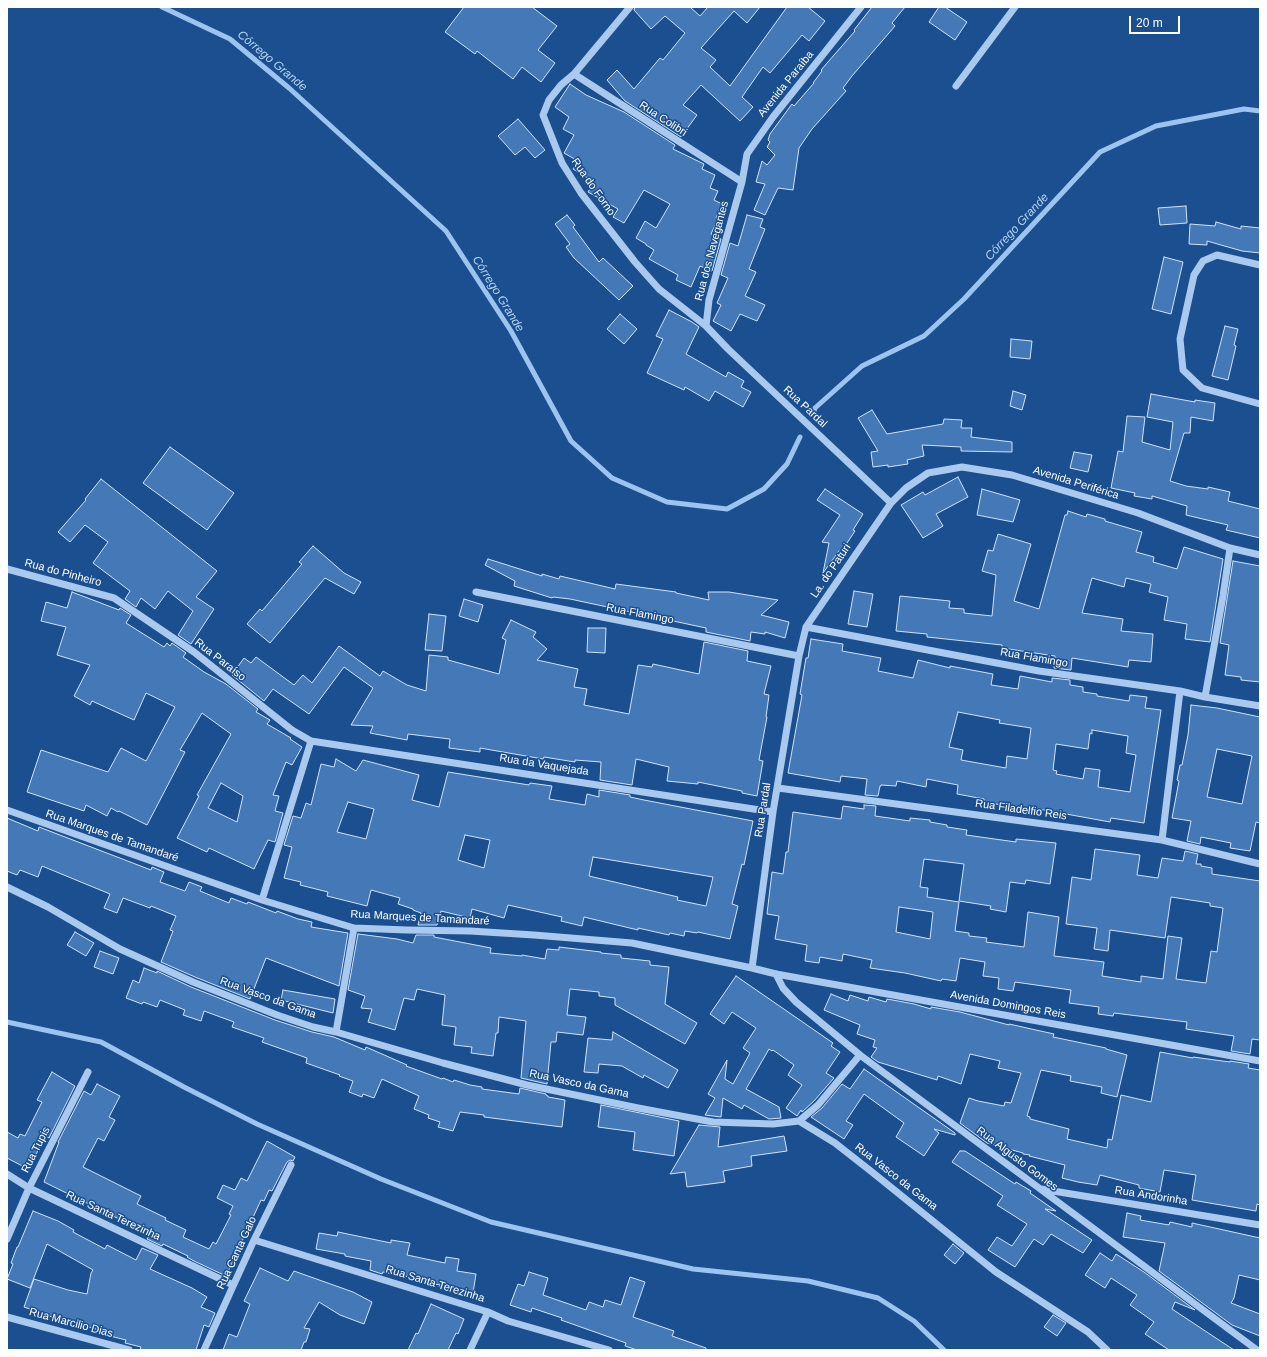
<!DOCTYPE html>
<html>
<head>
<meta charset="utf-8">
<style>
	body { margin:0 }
	#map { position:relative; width:1267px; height:1357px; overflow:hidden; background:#1b4f8f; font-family:Helvetica,sans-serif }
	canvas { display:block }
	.frame { position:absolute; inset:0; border:8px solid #fff; pointer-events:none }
	.scale { position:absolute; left:1129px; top:16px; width:51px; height:18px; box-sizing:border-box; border:2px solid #fff; border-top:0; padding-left:5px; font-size:12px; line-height:14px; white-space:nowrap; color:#fff; -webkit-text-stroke:3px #1b4f8f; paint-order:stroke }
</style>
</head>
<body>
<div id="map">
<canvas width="1267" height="1357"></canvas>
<div class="frame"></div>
<div class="scale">20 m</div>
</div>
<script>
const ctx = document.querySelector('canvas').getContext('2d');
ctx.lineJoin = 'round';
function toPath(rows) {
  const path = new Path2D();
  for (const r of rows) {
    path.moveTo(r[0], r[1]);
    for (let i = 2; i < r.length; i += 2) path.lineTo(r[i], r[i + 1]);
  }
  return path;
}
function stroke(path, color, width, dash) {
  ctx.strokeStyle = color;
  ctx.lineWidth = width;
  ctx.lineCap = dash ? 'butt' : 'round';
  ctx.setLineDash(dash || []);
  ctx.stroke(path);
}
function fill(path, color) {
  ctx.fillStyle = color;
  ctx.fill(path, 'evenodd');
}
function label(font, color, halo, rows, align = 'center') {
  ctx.font = font + ' Helvetica,sans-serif';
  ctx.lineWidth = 3;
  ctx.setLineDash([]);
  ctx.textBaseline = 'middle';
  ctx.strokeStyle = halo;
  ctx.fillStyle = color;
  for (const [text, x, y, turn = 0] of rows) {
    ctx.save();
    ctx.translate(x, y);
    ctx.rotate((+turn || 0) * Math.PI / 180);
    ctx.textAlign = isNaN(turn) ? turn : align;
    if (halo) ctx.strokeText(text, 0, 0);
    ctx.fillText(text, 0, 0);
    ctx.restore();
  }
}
stroke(toPath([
	[162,7,230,39,289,88,446,231,511,331,571,441,612,478,667,502,727,509,764,489,787,464,800,437],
	[814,411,815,408,862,366,924,336,964,299,1100,152,1156,126,1244,109,1260,111],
	[7,1022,101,1042,184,1087,257,1124,381,1179,491,1222,693,1269,808,1281,878,1298,914,1321,944,1350]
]), '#9cc4f0', 5);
const building = toPath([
	[464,7,532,7,557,26,538,50,555,63,541,82,522,67,513,79,477,51,475,54,445,32,464,7],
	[635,7,690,7,700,16,708,7,760,7,747,23,734,11,701,48,716,60,710,67,730,86,787,7,808,7,825,21,809,41,802,35,770,73,763,67,742,97,753,107,740,121,701,85,683,105,697,115,681,137,625,101,607,80,617,70,634,89,660,58,663,60,685,33,665,16,651,29,634,10,635,7],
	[872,7,905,7,892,23,895,26,852,76,843,88,846,91,812,129,799,148,793,190,778,188,765,215,754,210,765,184,756,182,762,161,767,165,775,155,767,147,770,142,768,140,770,134,792,104,794,106,814,83,813,83,822,71,821,70,855,31,854,30,872,7],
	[939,7,945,7,967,22,955,40,929,22,939,7],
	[570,84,586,95,624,112,675,145,673,149,704,164,702,169,715,175,710,188,718,191,714,200,722,204,716,218,718,219,711,234,721,239,712,271,700,266,691,287,676,280,678,275,649,259,654,250,646,245,646,244,636,238,645,221,656,228,670,204,644,190,624,223,613,217,618,209,588,192,594,182,573,169,578,161,564,153,574,135,563,129,569,117,555,107,570,84],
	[518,119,545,150,535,158,525,147,515,155,498,136,518,119],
	[1186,206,1187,223,1160,225,1158,208,1186,206],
	[567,215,575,225,573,227,599,262,603,258,633,286,619,300,574,258,566,247,570,244,555,224,567,215],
	[747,215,763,219,760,227,765,229,749,269,756,272,745,296,765,305,757,321,740,314,731,331,713,321,721,305,717,303,728,278,721,275,730,243,738,246,747,215],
	[1216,222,1241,229,1241,226,1260,228,1260,253,1242,251,1207,241,1207,245,1189,244,1190,224,1215,226,1216,222],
	[1164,257,1183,262,1171,314,1152,309,1164,257],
	[669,310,692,322,699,327,686,354,726,377,728,372,744,381,741,387,751,392,743,407,715,391,709,401,685,387,684,390,647,373,663,339,656,336,669,310],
	[620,314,637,329,624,344,607,329,620,314],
	[1225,326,1238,329,1234,345,1236,346,1228,380,1212,376,1225,326],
	[1011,339,1032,341,1030,359,1010,357,1011,339],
	[1013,391,1026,395,1022,410,1010,406,1013,391],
	[1151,394,1195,402,1195,400,1215,403,1213,421,1191,417,1190,433,1184,433,1170,481,1186,486,1208,489,1208,487,1230,492,1228,501,1260,509,1260,538,1226,530,1228,525,1186,515,1187,506,1152,496,1152,499,1134,496,1135,493,1111,488,1118,451,1123,452,1127,416,1145,417,1142,442,1170,450,1173,422,1147,417,1151,394],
	[872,410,887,434,943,424,944,419,962,420,961,428,972,428,971,437,1012,442,1012,452,961,451,961,447,922,445,924,456,907,460,908,464,888,467,888,465,873,467,871,452,878,451,858,418,872,410],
	[170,447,234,493,207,530,143,483,170,447],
	[1074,452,1092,455,1088,472,1070,468,1074,452],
	[958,477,968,497,936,514,943,526,923,538,901,505,923,492,925,495,958,477],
	[101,479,217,571,196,597,214,609,191,644,178,635,193,611,168,591,155,609,141,598,136,607,125,599,130,591,93,563,108,542,85,525,70,542,58,532,86,500,85,499,101,479],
	[825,489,863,514,853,530,855,531,841,552,839,551,823,573,829,543,822,542,840,515,817,500,825,489],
	[982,489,1020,500,1013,522,977,515,982,489],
	[1068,511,1086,517,1087,514,1105,519,1105,521,1142,532,1136,552,1154,557,1153,562,1177,569,1184,547,1223,559,1210,642,1185,639,1187,624,1164,620,1168,597,1149,592,1151,584,1126,578,1124,587,1092,578,1082,613,1123,619,1121,631,1153,634,1151,662,1129,660,1128,667,1072,658,1071,670,1054,668,1055,656,1002,648,1002,645,927,637,927,634,896,631,900,596,950,601,949,608,964,609,964,613,992,616,996,575,982,571,988,550,993,551,998,534,1031,544,1014,601,1039,609,1065,515,1067,515,1068,511],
	[313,546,344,573,361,582,354,594,325,578,270,643,247,624,260,609,262,611,302,564,299,562,313,546],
	[488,559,542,576,542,574,559,579,560,576,615,589,616,584,676,592,676,593,709,600,708,592,729,592,778,600,761,615,789,622,785,638,765,632,765,634,751,632,750,641,706,632,706,628,570,599,553,597,552,598,514,586,515,581,485,565,488,559],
	[1233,561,1260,566,1260,682,1241,680,1241,677,1225,675,1229,645,1220,643,1233,561],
	[854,591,873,594,867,627,848,624,854,591],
	[72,592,119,610,120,608,131,615,126,623,164,647,167,643,170,646,172,643,186,653,183,657,204,672,226,684,258,709,256,712,270,720,267,724,291,738,290,739,302,747,292,765,286,762,273,795,279,796,275,811,283,813,275,842,268,840,254,869,209,848,207,852,177,838,199,796,197,795,231,734,202,713,180,750,185,752,147,825,119,811,118,812,111,808,107,816,86,805,84,811,27,792,41,750,108,772,121,748,146,761,175,707,146,693,134,720,92,701,90,705,74,696,90,665,57,655,66,627,41,621,46,602,67,608,72,592],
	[221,783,243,796,237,822,208,808,221,783],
	[464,599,483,605,478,622,459,616,464,599],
	[429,614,446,616,442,651,425,650,429,614],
	[511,620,536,632,533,637,547,649,537,660,578,669,574,687,587,689,584,705,629,714,638,665,652,667,653,664,699,674,704,642,748,651,747,661,771,666,764,694,769,695,766,717,767,717,759,760,763,761,757,796,742,793,742,791,698,782,698,784,667,781,669,767,636,759,632,785,600,780,601,762,575,760,575,762,544,757,543,759,480,748,480,752,449,748,450,739,408,734,407,740,370,733,373,726,351,725,373,688,344,667,309,714,273,689,264,701,232,675,244,658,251,663,256,657,294,685,303,675,312,683,339,646,380,676,383,671,407,685,426,691,429,655,448,657,448,660,499,674,506,640,502,638,511,620],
	[588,628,606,628,605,653,587,652,588,628],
	[811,639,843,644,842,651,881,658,878,671,913,678,918,660,950,668,950,666,993,674,991,685,1018,689,1020,676,1052,682,1052,678,1070,680,1070,685,1083,687,1083,692,1097,694,1097,696,1129,701,1130,695,1147,697,1145,708,1161,710,1144,823,1111,818,1110,822,1033,808,1032,812,1013,809,1013,807,984,802,984,799,957,794,958,785,927,779,926,787,897,781,896,786,881,785,881,786,880,786,878,796,865,795,867,779,841,776,840,782,788,773,802,695,800,694,806,658,808,658,811,639],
	[958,712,1000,720,999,723,1031,728,1027,759,1007,756,1006,768,961,760,963,750,949,747,958,712],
	[1092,730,1128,736,1126,753,1136,755,1130,792,1098,787,1100,770,1085,768,1083,779,1056,774,1057,771,1053,770,1056,744,1088,749,1090,733,1092,734,1092,730],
	[1191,705,1217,708,1260,717,1260,823,1256,822,1250,851,1230,848,1231,843,1201,837,1200,844,1187,841,1191,821,1172,818,1179,781,1177,780,1180,765,1182,765,1188,735,1191,705],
	[1217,749,1252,756,1242,804,1207,797,1217,749],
	[336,759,356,771,363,760,419,775,412,800,439,807,448,772,529,785,530,783,552,786,549,799,585,805,587,794,599,797,599,790,630,795,630,797,644,800,753,821,744,865,742,864,732,904,738,906,730,939,698,932,697,933,685,931,684,936,670,933,669,935,638,928,638,930,584,917,582,926,561,921,562,917,508,905,504,918,472,909,470,918,441,911,437,925,418,925,421,913,413,910,413,909,398,904,400,898,371,890,367,906,327,896,328,892,300,885,301,882,284,878,292,847,284,845,293,816,301,818,306,803,311,805,321,764,334,767,336,759],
	[348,802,374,809,366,839,337,832,348,802],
	[465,835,490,840,484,868,458,860,465,835],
	[593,857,713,877,706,906,677,900,678,897,589,876,593,857],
	[864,805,876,806,875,816,910,821,910,818,930,820,930,822,947,825,947,827,967,830,966,835,1016,842,1016,839,1056,843,1050,884,1026,880,1025,884,1010,882,1006,912,990,909,991,906,959,901,964,864,924,859,920,887,928,888,927,897,959,902,955,931,969,933,969,936,987,938,986,942,1024,947,1028,912,1059,917,1054,956,1104,962,1102,976,1141,982,1141,976,1163,979,1168,936,1182,938,1176,979,1206,983,1211,951,1217,952,1223,908,1210,906,1210,903,1171,897,1165,938,1110,930,1108,951,1094,949,1097,928,1066,924,1072,877,1091,880,1095,849,1140,855,1137,875,1158,878,1162,858,1183,861,1185,851,1198,854,1196,864,1201,864,1201,866,1212,868,1212,874,1260,881,1260,1040,1252,1039,1250,1054,1231,1051,1234,1036,1186,1029,1187,1022,1114,1013,1113,1016,1098,1014,1099,1007,1069,1003,1071,990,1015,982,1013,991,998,989,999,978,983,976,985,962,960,958,956,981,942,979,941,981,905,973,870,968,872,960,843,954,842,961,820,957,819,963,805,961,807,945,775,939,779,916,767,914,772,872,783,874,786,852,788,852,793,812,841,819,843,806,864,809,864,805],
	[899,907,933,912,930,939,896,932,899,907],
	[7,818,38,831,39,827,151,870,152,867,164,872,160,882,185,891,189,882,202,887,200,891,229,903,231,898,247,904,248,902,276,913,277,911,298,919,312,922,311,927,348,933,339,986,266,958,250,999,195,977,161,962,173,931,170,930,176,916,151,906,150,908,123,898,117,913,104,908,110,894,42,866,38,877,20,870,17,875,7,871,7,818],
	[75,932,94,943,86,956,67,945,75,932],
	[358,934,397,939,413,943,416,935,434,935,434,937,491,948,490,953,522,956,522,955,545,959,547,949,559,950,559,947,601,952,601,953,621,955,621,958,650,961,650,965,669,967,665,1004,697,1023,685,1044,615,1005,615,998,599,996,599,992,570,989,567,1015,586,1017,583,1035,557,1032,556,1042,551,1042,547,1084,521,1078,526,1021,499,1017,498,1033,496,1033,493,1056,471,1053,472,1047,454,1045,456,1027,442,1025,445,995,417,989,414,1000,404,998,395,1030,368,1022,372,1009,361,1008,365,996,348,990,358,934],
	[100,951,119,958,113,974,94,967,100,951],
	[144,968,157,973,157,971,191,987,275,1020,312,1032,334,1037,365,1050,366,1047,407,1065,406,1066,442,1079,443,1078,453,1082,454,1080,470,1085,482,1087,482,1089,519,1094,520,1088,546,1094,546,1095,548,1096,548,1097,565,1100,562,1127,484,1117,484,1115,460,1112,453,1131,438,1127,440,1122,428,1118,429,1115,414,1109,419,1096,382,1079,374,1098,363,1094,362,1097,349,1092,353,1081,339,1076,340,1075,306,1063,307,1058,262,1042,264,1038,232,1027,234,1022,204,1011,201,1021,183,1015,185,1010,160,1000,157,1007,143,1002,142,1004,126,998,133,980,139,983,144,968],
	[736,976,833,1043,831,1046,840,1052,826,1073,834,1078,814,1101,802,1112,801,1110,797,1116,786,1108,802,1085,788,1075,794,1065,773,1050,772,1051,769,1049,746,1089,779,1107,781,1118,769,1119,744,1105,742,1109,723,1098,721,1117,705,1115,715,1098,708,1094,727,1060,725,1079,733,1084,750,1053,743,1048,756,1028,732,1012,724,1024,710,1014,736,976],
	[283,990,335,999,333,1013,281,1000,283,990],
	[831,994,848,1001,850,995,868,1001,869,997,886,1002,887,999,914,1004,931,1009,931,1007,960,1012,1009,1025,1009,1024,1054,1034,1053,1037,1106,1048,1106,1049,1127,1055,1117,1097,1101,1093,1102,1087,1070,1081,1071,1076,1041,1070,1027,1116,1030,1117,1030,1119,1069,1129,1067,1139,1107,1148,1108,1139,1112,1140,1121,1095,1151,1102,1160,1052,1193,1058,1193,1057,1230,1062,1230,1061,1249,1064,1248,1068,1260,1070,1260,1205,1257,1204,1256,1211,1192,1200,1196,1175,1164,1170,1160,1192,1139,1188,1139,1185,1100,1175,1097,1185,1078,1182,1062,1178,1065,1165,1029,1156,1030,1155,1023,1154,1023,1153,987,1143,960,1123,969,1098,978,1101,1004,1106,1005,1102,1011,1103,1021,1073,998,1068,1000,1061,970,1054,961,1084,938,1076,937,1080,878,1062,871,1057,877,1048,873,1047,875,1040,857,1034,860,1025,824,1010,831,994],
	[613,1032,678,1070,668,1088,644,1075,643,1078,622,1066,599,1064,598,1073,584,1072,588,1038,612,1040,613,1032],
	[864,1069,955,1133,955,1135,934,1129,939,1133,924,1156,896,1137,904,1123,864,1094,846,1121,853,1125,844,1139,811,1117,822,1108,842,1084,850,1089,864,1069],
	[52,1072,75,1086,49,1138,46,1136,28,1169,7,1158,7,1132,18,1138,20,1134,25,1136,42,1102,37,1100,52,1072],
	[97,1084,120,1096,109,1117,115,1120,104,1141,98,1138,83,1167,141,1196,137,1204,166,1218,165,1220,186,1230,183,1237,209,1249,213,1242,216,1244,231,1215,229,1214,233,1206,217,1198,223,1185,235,1190,241,1178,247,1181,267,1141,295,1157,293,1161,290,1160,287,1162,272,1191,269,1190,264,1201,261,1200,226,1276,194,1261,187,1257,188,1256,163,1244,162,1246,147,1239,149,1236,143,1232,118,1220,119,1219,105,1212,44,1182,59,1142,58,1142,84,1091,91,1095,97,1084],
	[601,1105,679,1121,674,1156,633,1150,635,1132,598,1127,601,1105],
	[699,1125,720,1127,718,1147,784,1136,787,1151,751,1156,752,1166,723,1171,725,1182,687,1187,685,1172,670,1174,699,1125],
	[960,1151,965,1151,1015,1184,1016,1182,1031,1191,1030,1193,1056,1211,1045,1209,1092,1240,1083,1253,1051,1234,1043,1245,1034,1239,1015,1267,988,1250,997,1237,1012,1246,1027,1224,997,1205,1003,1196,952,1162,960,1151],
	[33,1211,58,1221,74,1230,73,1232,105,1249,107,1245,136,1260,142,1248,158,1255,150,1269,192,1288,207,1297,201,1307,215,1313,209,1327,204,1325,196,1350,140,1350,141,1347,125,1343,126,1340,106,1335,106,1332,71,1322,71,1323,52,1318,52,1317,24,1307,34,1279,68,1290,87,1294,91,1273,93,1270,47,1244,30,1288,7,1279,13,1264,11,1263,17,1247,18,1247,33,1211],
	[1127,1213,1141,1216,1140,1220,1169,1225,1170,1222,1192,1227,1192,1223,1260,1238,1260,1280,1239,1275,1234,1298,1231,1303,1260,1314,1260,1336,1232,1325,1159,1271,1165,1243,1123,1237,1127,1213],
	[338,1232,391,1243,391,1240,410,1243,407,1255,445,1263,446,1257,459,1259,457,1271,476,1274,473,1293,439,1287,440,1285,420,1281,420,1279,383,1272,382,1274,370,1270,371,1261,345,1256,345,1254,316,1249,319,1233,337,1236,338,1232],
	[953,1244,964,1253,955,1264,944,1255,953,1244],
	[1100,1253,1112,1261,1116,1254,1144,1272,1195,1310,1175,1302,1172,1309,1234,1350,1169,1350,1145,1334,1154,1322,1130,1305,1137,1295,1111,1278,1105,1288,1085,1275,1100,1253],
	[260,1268,288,1281,294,1271,353,1292,372,1302,364,1324,340,1315,319,1302,304,1328,310,1329,306,1342,304,1342,301,1350,223,1350,229,1334,237,1337,250,1304,244,1301,260,1268],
	[529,1272,548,1278,543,1295,586,1310,589,1302,603,1307,605,1300,621,1305,630,1277,645,1282,633,1317,674,1331,672,1336,706,1348,706,1350,637,1350,625,1346,626,1343,561,1320,562,1318,532,1308,531,1312,510,1305,518,1284,524,1286,529,1272],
	[431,1304,464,1319,458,1334,456,1333,448,1350,408,1350,416,1333,418,1334,431,1304],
	[1053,1315,1066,1323,1057,1336,1044,1327,1053,1315]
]);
fill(building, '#4478b7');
stroke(building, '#cfe3fa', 1);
stroke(toPath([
	[630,7,574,74,561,85,549,100,543,115,562,163,581,193,635,262,659,289,706,326,728,349,891,503],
	[574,74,742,182],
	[956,86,1015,7],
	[1260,265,1217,255,1203,261,1194,275,1180,339,1183,370,1202,388,1260,404],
	[706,326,709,300,742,182,747,154,773,117,861,7],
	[7,569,114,598,194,652,292,730,311,741,773,812],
	[476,592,799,656],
	[806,627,1039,671,1180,691,1205,697,1260,706],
	[1205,697,1223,596,1230,548],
	[778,788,1162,840,1260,864],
	[7,810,262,900,354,928,407,930,470,931,534,935,632,943,752,968,776,974,1260,1061],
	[1162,840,1180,691],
	[7,887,48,907,120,949,193,982,277,1015,313,1027,336,1032,443,1063,527,1085,638,1108,713,1122,773,1124,799,1121,835,1143,872,1172,996,1272,1088,1332,1107,1350],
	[262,900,311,741],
	[752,968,773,812,799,656,806,627,891,503,906,488,928,473,962,467,1012,475,1138,513,1230,548,1260,555],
	[776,974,783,988,796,1002,860,1055,1257,1350],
	[336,1032,354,928],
	[799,1121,818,1105,860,1055],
	[7,1174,29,1188,233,1285],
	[1041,1189,1260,1225],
	[7,1239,29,1188,88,1072],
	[254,1240,488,1312,508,1321,609,1350],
	[7,1317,129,1350],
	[204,1350,254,1240,291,1165],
	[470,1350,488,1312]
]), '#a9c9ee', 7);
label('11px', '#fff', '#1b4f8f', [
	["Avenida Paraíba",786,84,-51],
	["Rua Colibri",663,119,33],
	["Rua do Forno",593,187,55],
	["Rua dos Navegantes",712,251,-75],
	["Rua Pardal",805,407,43],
	["Avenida Periférica",1076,483,17],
	["La. do Paturi",831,571,-56],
	["Rua do Pinheiro",63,573,15],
	["Rua Flamingo",640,614,11],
	["Rua Flamingo",1034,658,10],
	["Rua Paraíso",220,660,38],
	["Rua da Vaquejada",544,765,9],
	["Rua Pardal",763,810,-81],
	["Rua Filadelfio Reis",1021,810,8],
	["Rua Marques de Tamandaré",112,836,19],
	["Rua Marques de Tamandaré",420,918,3],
	["Rua Vasco da Gama",268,998,20],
	["Avenida Domingos Reis",1008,1005,10],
	["Rua Vasco da Gama",579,1084,12],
	["Rua Tupis",36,1150,-63],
	["Rua Algusto Gomes",1017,1159,37],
	["Rua Vasco da Gama",896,1177,38],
	["Rua Andorinha",1151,1196,9],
	["Rua Santa Terezinha",113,1216,25],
	["Rua Canta Galo",237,1253,-65],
	["Rua Santa Terezinha",435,1284,17],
	["Rua Marcilio Dias",71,1323,15]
]);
label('italic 12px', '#b5d3f5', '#1b4f8f', [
	["Córrego Grande",272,61,40],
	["Córrego Grande",1017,227,-47],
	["Córrego Grande",498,294,58]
]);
</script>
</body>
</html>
